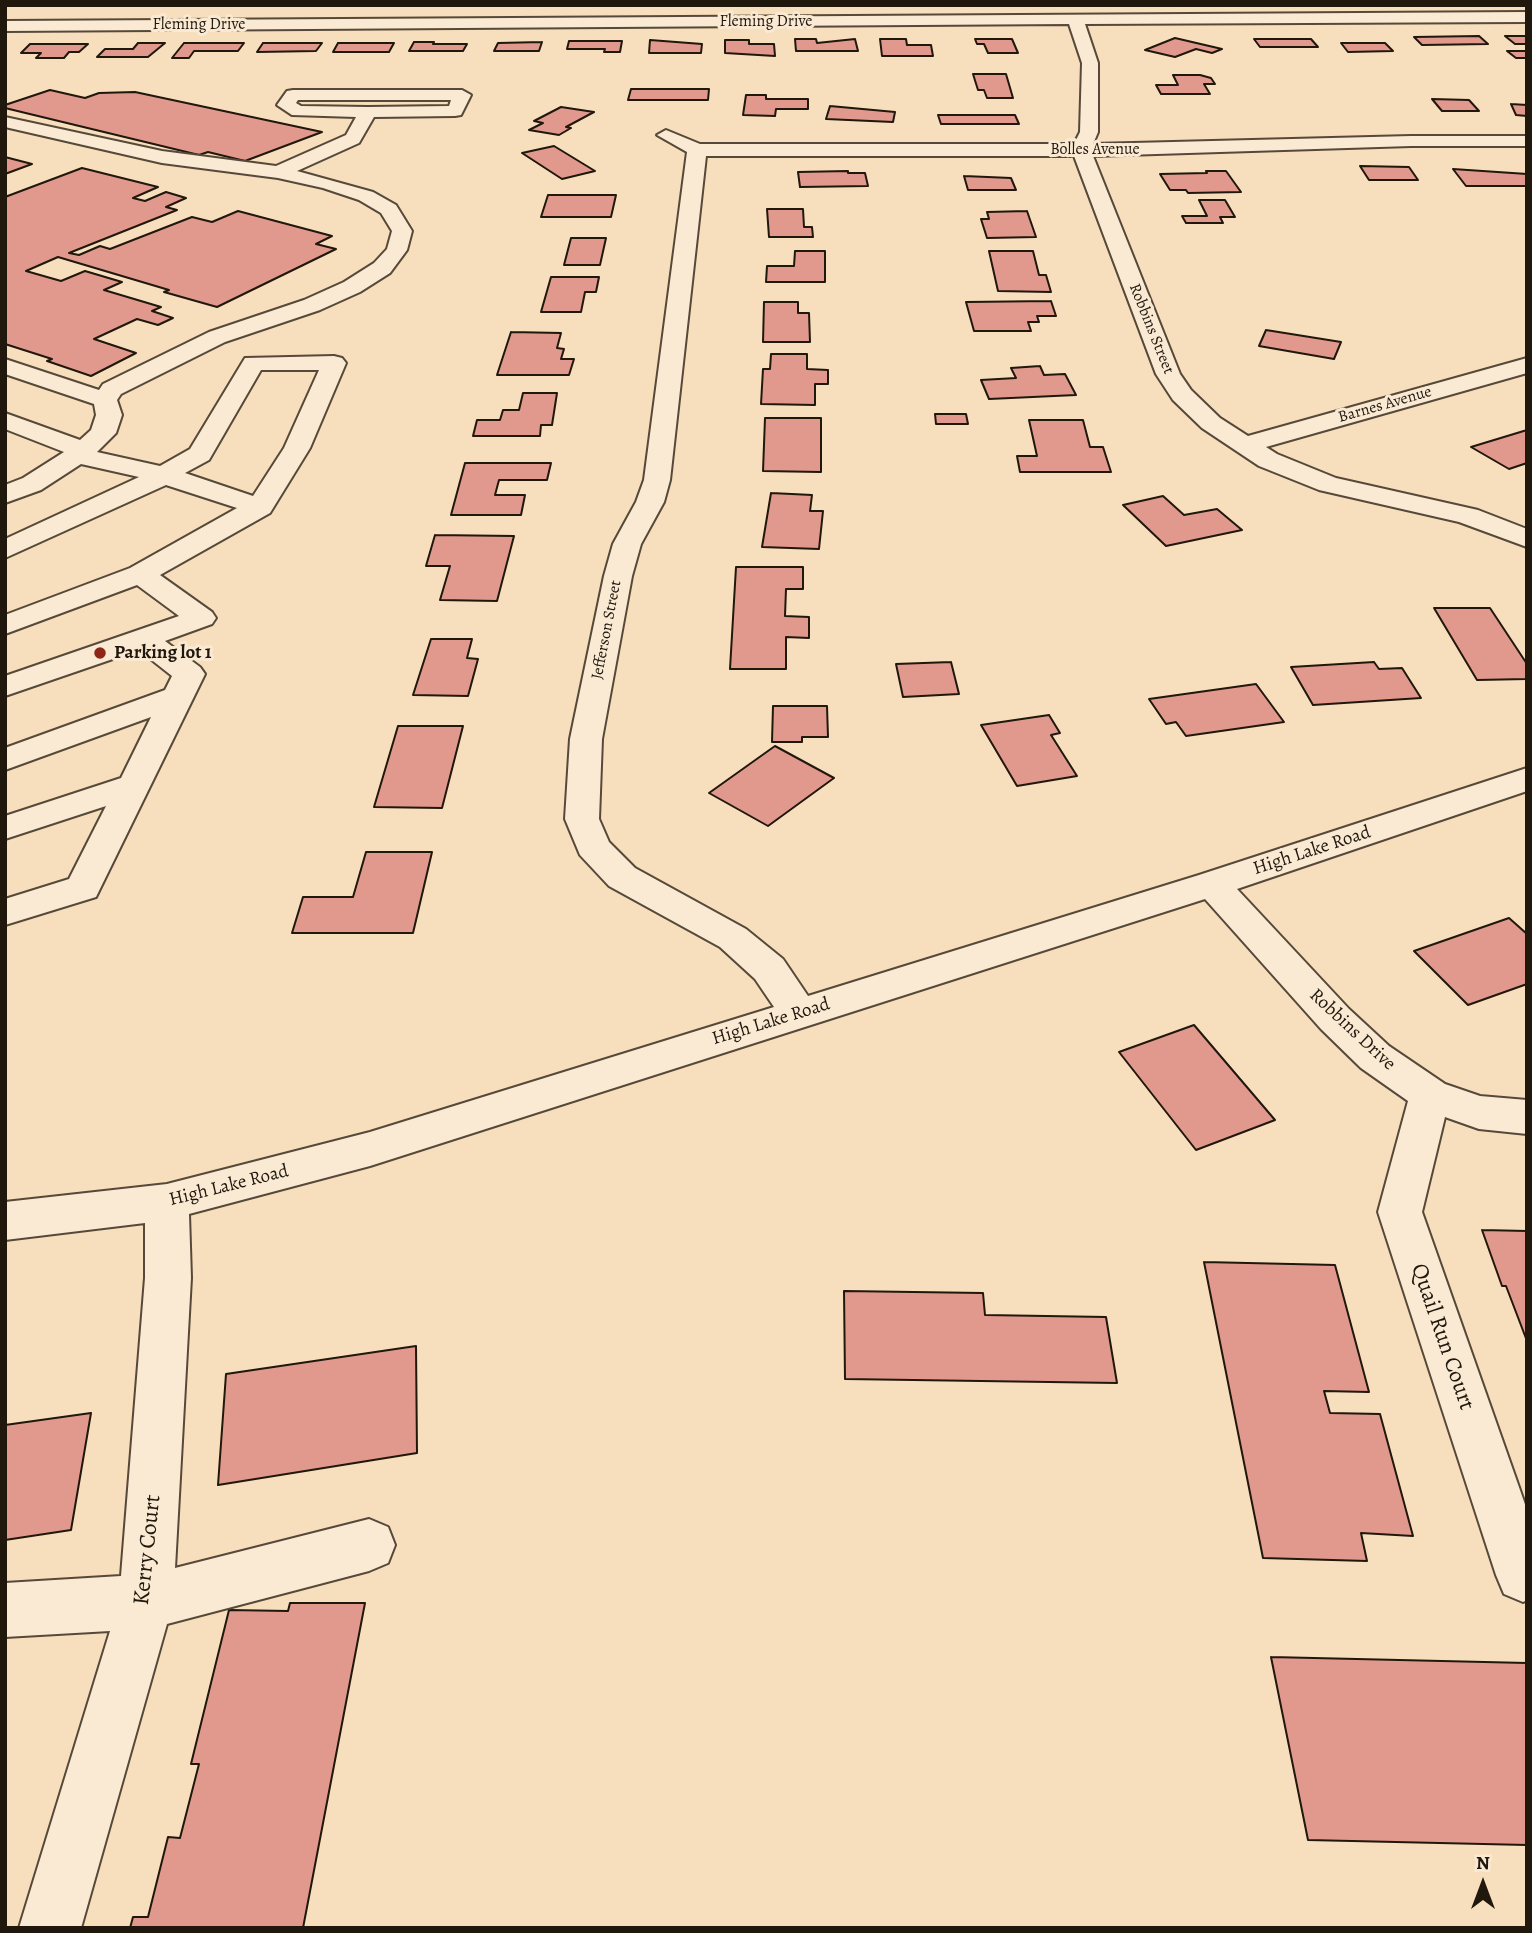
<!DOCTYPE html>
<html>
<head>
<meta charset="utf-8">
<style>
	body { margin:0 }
	#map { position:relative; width:1532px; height:1933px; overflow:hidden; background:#f7debc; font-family:Alegreya,serif }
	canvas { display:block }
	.frame { position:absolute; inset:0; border:7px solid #20170d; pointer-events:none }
	.north { position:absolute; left:1448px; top:1849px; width:70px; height:70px; -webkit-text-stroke:5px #faead3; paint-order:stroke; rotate:0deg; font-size:19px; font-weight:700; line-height:28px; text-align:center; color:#20170d }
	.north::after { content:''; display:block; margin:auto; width:24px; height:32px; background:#20170d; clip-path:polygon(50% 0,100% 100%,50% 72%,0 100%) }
</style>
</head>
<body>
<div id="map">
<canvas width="1532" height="1933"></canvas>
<div class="frame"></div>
<div class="north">N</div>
</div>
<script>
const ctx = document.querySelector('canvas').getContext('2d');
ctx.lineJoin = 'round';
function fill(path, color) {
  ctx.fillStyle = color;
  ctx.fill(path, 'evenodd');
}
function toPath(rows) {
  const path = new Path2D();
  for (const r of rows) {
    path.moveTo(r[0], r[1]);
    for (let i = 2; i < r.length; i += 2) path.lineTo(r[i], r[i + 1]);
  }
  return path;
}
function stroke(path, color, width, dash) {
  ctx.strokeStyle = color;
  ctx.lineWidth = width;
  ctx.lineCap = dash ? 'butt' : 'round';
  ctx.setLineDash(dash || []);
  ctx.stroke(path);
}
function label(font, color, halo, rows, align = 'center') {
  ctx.font = font + ' Alegreya,serif';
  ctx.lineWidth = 6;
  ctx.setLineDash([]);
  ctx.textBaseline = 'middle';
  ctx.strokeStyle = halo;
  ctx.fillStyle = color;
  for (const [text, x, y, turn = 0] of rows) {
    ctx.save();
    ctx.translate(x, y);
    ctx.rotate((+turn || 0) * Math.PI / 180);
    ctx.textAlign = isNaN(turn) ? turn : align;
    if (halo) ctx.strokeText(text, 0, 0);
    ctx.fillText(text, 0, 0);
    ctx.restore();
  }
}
const building = toPath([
	[1479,36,1488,44,1422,45,1414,37,1479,36],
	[1505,36,1527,36,1527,44,1515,44,1505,36],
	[1175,38,1222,49,1212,53,1196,49,1175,57,1145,50,1175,38],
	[795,39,816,39,817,43,855,39,858,51,796,51,795,39],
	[880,39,906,39,907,45,931,45,933,56,882,56,880,39],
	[975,39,1012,39,1018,53,988,53,984,44,977,44,975,39],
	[1254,39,1311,39,1318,47,1260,47,1254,39],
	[650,40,702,44,701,53,649,53,650,40],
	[725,40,749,40,749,44,774,44,775,56,725,53,725,40],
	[569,41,622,41,620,52,604,52,605,49,567,49,569,41],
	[414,42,434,42,433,44,467,44,463,51,409,51,414,42],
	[542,42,539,51,494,51,498,43,542,42],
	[138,43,165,43,148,57,97,57,105,49,133,49,138,43],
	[184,43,244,43,238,51,194,51,189,58,172,58,184,43],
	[263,43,322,43,316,51,257,52,263,43],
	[338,43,394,43,389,52,333,52,338,43],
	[1341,43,1385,43,1393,51,1348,52,1341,43],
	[30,44,88,44,79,52,69,52,64,58,36,58,41,53,21,53,30,44],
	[1507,51,1527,51,1527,58,1516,58,1507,51],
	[973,74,1006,74,1013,98,987,98,984,90,978,90,973,74],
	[1173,75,1200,75,1211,78,1215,84,1204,84,1210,94,1161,94,1156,85,1178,85,1173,75],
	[631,89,709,89,708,100,628,100,631,89],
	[50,90,85,98,99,93,135,92,322,132,245,161,208,152,199,155,5,108,5,105,50,90],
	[746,95,766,95,766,99,808,99,808,109,776,109,775,116,743,115,746,95],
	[1432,99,1469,100,1479,111,1442,111,1432,99],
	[1511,104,1527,105,1527,116,1516,115,1511,104],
	[830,106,895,112,893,122,826,119,830,106],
	[561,107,594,112,566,127,571,128,559,135,529,130,543,123,534,121,561,107],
	[938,115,1015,115,1019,124,941,124,938,115],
	[554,146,595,171,562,179,522,153,554,146],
	[5,157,32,164,5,174,5,157],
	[1360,166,1409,167,1418,180,1369,180,1360,166],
	[82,168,158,187,133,198,145,201,166,192,186,198,166,207,177,210,69,253,79,255,100,246,110,249,192,217,212,222,238,211,332,236,316,244,336,249,217,307,164,292,169,290,58,257,26,271,61,281,85,271,122,282,104,290,161,307,152,311,173,318,158,325,137,319,94,339,136,353,91,376,47,361,52,359,5,344,5,197,82,168],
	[1453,169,1527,174,1527,186,1466,186,1453,169],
	[848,171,848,173,865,173,868,186,800,187,798,172,848,171],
	[1206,171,1226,171,1241,192,1188,193,1186,190,1170,190,1160,174,1207,173,1206,171],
	[964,176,1011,178,1016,190,968,190,964,176],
	[548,195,616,195,611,217,541,217,548,195],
	[1199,200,1225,200,1235,217,1220,217,1223,223,1186,223,1182,216,1207,216,1199,200],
	[767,209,803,209,804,227,812,227,813,237,769,237,767,209],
	[1027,211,1036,237,987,238,981,219,989,219,987,212,1027,211],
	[571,238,606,238,600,265,564,265,571,238],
	[795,251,825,251,825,282,766,282,767,266,794,266,795,251],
	[989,251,1033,251,1039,275,1046,275,1051,292,998,291,989,251],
	[551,277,599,277,596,292,585,292,581,312,541,312,551,277],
	[1051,301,1056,316,1037,316,1039,322,1028,322,1031,331,974,331,966,302,1051,301],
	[764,302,798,302,798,313,809,313,810,342,763,342,764,302],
	[1266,330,1341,342,1334,359,1259,346,1266,330],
	[511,332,561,333,557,348,564,349,561,359,574,359,569,375,497,375,511,332],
	[771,354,807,354,807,369,828,370,828,384,815,384,815,405,761,404,763,369,770,369,771,354],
	[1040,366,1044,375,1065,374,1076,395,989,399,981,380,1016,378,1011,368,1040,366],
	[523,393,557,393,552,425,541,425,540,436,473,436,477,420,500,420,503,410,519,410,523,393],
	[935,414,966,414,968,424,936,424,935,414],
	[765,418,821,418,821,472,763,471,765,418],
	[1029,420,1083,420,1090,447,1103,447,1111,472,1020,472,1017,456,1037,456,1029,420],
	[1527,430,1527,463,1509,469,1471,447,1527,430],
	[465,463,551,463,547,480,499,480,495,495,525,495,521,515,451,515,465,463],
	[771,493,812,495,810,511,823,511,819,549,762,547,771,493],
	[1163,496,1184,515,1217,509,1242,530,1166,546,1123,505,1163,496],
	[435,535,514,536,497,601,440,600,450,566,426,566,435,535],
	[736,567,803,567,803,589,786,589,785,616,809,617,809,638,786,637,786,669,730,669,736,567],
	[1434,608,1490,608,1527,664,1527,679,1477,680,1434,608],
	[431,639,472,639,467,658,478,659,468,696,413,695,431,639],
	[951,662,959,694,903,697,896,664,951,662],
	[1374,662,1379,669,1402,668,1421,698,1313,705,1291,667,1374,662],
	[1256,684,1284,722,1186,736,1176,722,1166,724,1149,699,1256,684],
	[773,706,827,706,828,737,802,737,802,742,772,742,773,706],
	[1049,715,1060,733,1051,735,1077,776,1017,786,981,725,1049,715],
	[398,726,463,726,442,808,374,807,398,726],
	[775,746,834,778,768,826,709,793,775,746],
	[366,852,432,852,413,933,292,933,303,897,353,897,366,852],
	[1509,918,1527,934,1527,984,1468,1005,1414,951,1509,918],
	[1194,1025,1275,1120,1196,1150,1119,1052,1194,1025],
	[1482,1230,1527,1231,1527,1341,1506,1286,1502,1286,1482,1230],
	[1204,1262,1335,1265,1369,1392,1324,1391,1330,1413,1380,1414,1413,1536,1361,1533,1367,1561,1263,1558,1204,1262],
	[844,1291,983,1293,985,1315,1106,1317,1117,1383,845,1379,844,1291],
	[416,1346,417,1453,218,1485,226,1374,416,1346],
	[91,1413,71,1530,5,1540,5,1425,91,1413],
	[290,1603,365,1603,303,1928,130,1928,133,1917,148,1917,168,1837,180,1838,199,1764,191,1764,229,1610,288,1611,290,1603],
	[1271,1657,1527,1663,1527,1845,1308,1840,1271,1657]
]);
fill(building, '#e2998d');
stroke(building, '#20170d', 2);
const minor = toPath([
	[1527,12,1527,22,1085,24,1098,63,1098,132,1093,144,1411,136,1527,136,1527,146,1411,146,1093,156,1180,374,1191,390,1220,418,1248,436,1527,358,1527,373,1266,447,1277,454,1336,478,1478,510,1527,529,1527,547,1459,522,1319,490,1259,466,1202,428,1173,400,1156,374,1074,156,706,156,670,480,664,502,641,544,632,576,602,739,599,819,609,842,635,868,746,929,783,959,808,996,1199,875,1527,768,1527,791,1237,889,1349,1009,1389,1046,1445,1084,1480,1096,1527,1100,1527,1134,1479,1129,1445,1117,1422,1212,1527,1510,1527,1600,1523,1602,1504,1594,1496,1575,1378,1212,1408,1101,1361,1068,1321,1029,1205,899,370,1166,189,1214,191,1278,175,1568,369,1519,388,1527,395,1545,388,1563,369,1571,167,1624,81,1928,19,1928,110,1631,5,1637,5,1583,121,1576,145,1278,145,1223,5,1240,5,1202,167,1184,370,1132,774,1007,755,979,720,947,609,886,580,855,565,819,570,739,604,576,613,544,636,502,644,480,687,152,657,135,666,130,700,144,1074,144,1080,132,1082,63,1069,24,5,31,5,21,1527,12],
	[293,90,462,90,471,95,461,115,455,116,374,117,359,143,297,171,373,192,396,205,412,231,407,250,390,273,360,292,320,310,225,342,121,394,117,400,122,415,116,433,97,452,160,466,190,449,245,358,334,356,342,358,346,363,310,448,270,513,160,575,212,612,216,618,212,624,165,641,200,667,205,674,96,897,5,925,5,899,69,879,106,806,5,839,5,816,121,778,151,717,5,770,5,748,165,690,172,676,139,650,5,696,5,676,179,616,137,585,5,634,5,615,130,568,237,508,166,485,5,558,5,539,139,477,81,464,41,490,5,503,5,485,23,478,64,452,5,429,5,413,80,440,91,430,96,415,94,404,5,374,5,359,99,390,103,384,209,332,304,300,344,282,374,263,387,249,392,231,381,213,359,200,323,188,278,178,162,163,5,127,5,117,162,151,276,166,346,135,356,117,292,115,277,105,287,91,293,90],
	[298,100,451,100,449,106,368,107,301,106,296,103,298,100],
	[261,370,319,370,284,448,253,496,185,473,209,460,261,370]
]);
stroke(minor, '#564939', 4);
fill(minor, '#faead3');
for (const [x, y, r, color] of [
	[100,653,7,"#8f2418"]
]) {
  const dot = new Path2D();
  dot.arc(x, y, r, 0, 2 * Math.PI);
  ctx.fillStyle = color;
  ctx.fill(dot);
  stroke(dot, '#faead3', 2.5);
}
label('16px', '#20170d', '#faead3', [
	["Fleming Drive",766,22],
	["Fleming Drive",199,25],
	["Bolles Avenue",1095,150],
	["Robbins Street",1151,329,68],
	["Barnes Avenue",1385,405,-16],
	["Jefferson Street",607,630,-79]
]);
label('bold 19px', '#20170d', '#faead3', [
	["Parking lot 1",114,653]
], 'left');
label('19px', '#20170d', '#faead3', [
	["High Lake Road",1312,851,-18],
	["High Lake Road",771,1022,-17],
	["Robbins Drive",1352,1030,43],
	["High Lake Road",229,1186,-14]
]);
label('23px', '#20170d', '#faead3', [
	["Quail Run Court",1442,1337,71],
	["Kerry Court",148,1550,-84]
]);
</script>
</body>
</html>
